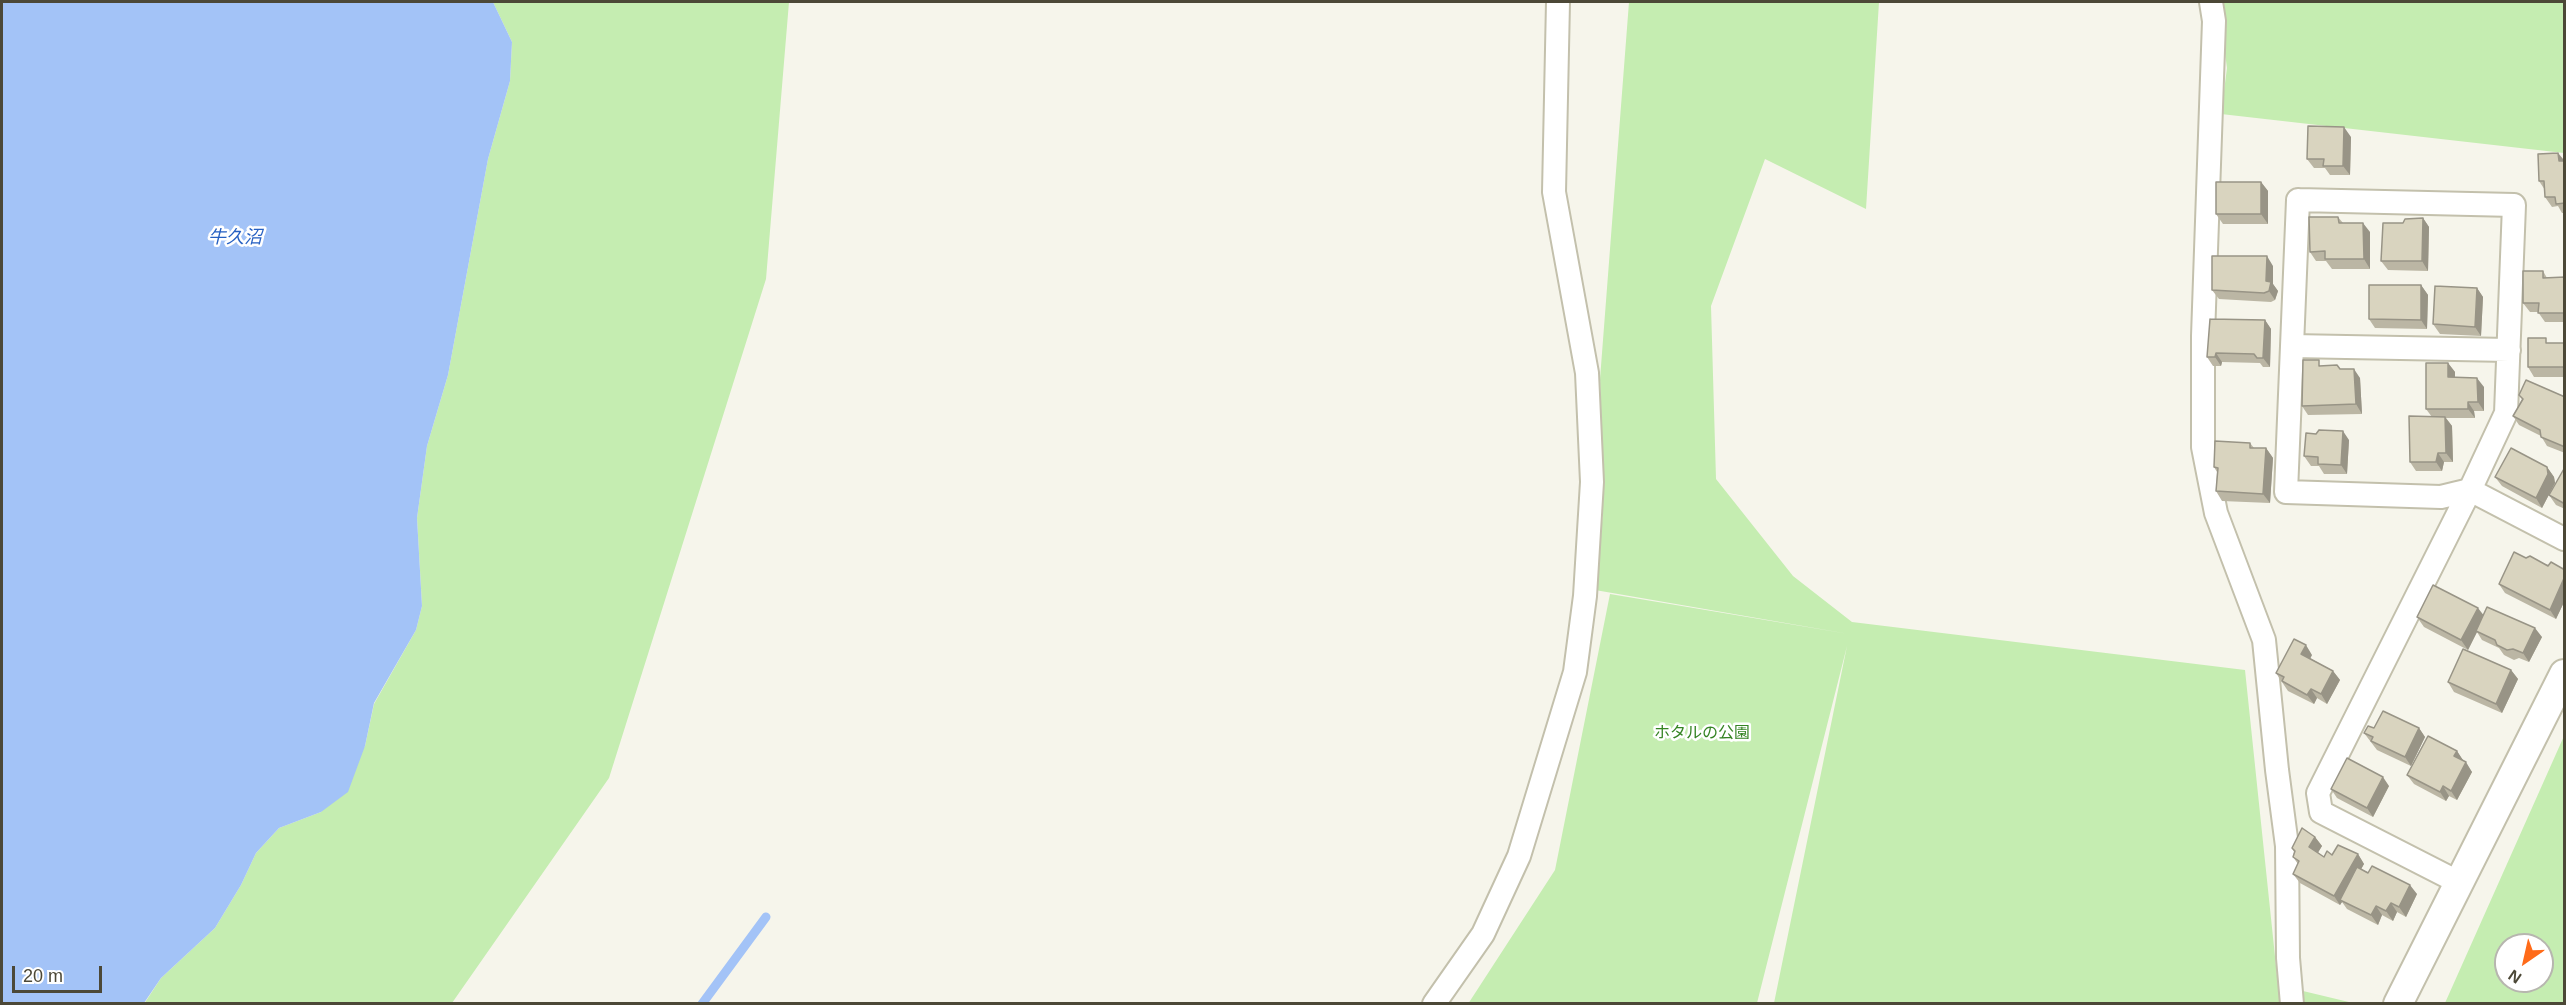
<!DOCTYPE html>
<html>
<head>
<meta charset="utf-8">
<style>
	body { margin:0 }
	#map { position:relative; width:2566px; height:1005px; overflow:hidden; background:#f6f5eb; font-family:Helvetica,sans-serif }
	canvas { display:block }
	.frame { position:absolute; inset:0; border:3px solid #4c4837; pointer-events:none }
	.north { position:absolute; left:2494px; top:933px; width:60px; height:60px; box-sizing:border-box; background:#fff; border:2px solid #b7b6af; border-radius:50%; rotate:214deg; font-size:16px; font-weight:700; line-height:24px; text-align:center; color:#4c4837 }
	.north::after { content:''; display:block; margin:auto; width:21px; height:27px; background:#ff6b19; clip-path:polygon(50% 0,100% 100%,50% 72%,0 100%) }
	.scale { position:absolute; left:12px; top:966px; width:90px; height:27px; box-sizing:border-box; border:3px solid #4c4837; border-top:0; padding-left:8px; font-size:18px; line-height:21px; white-space:nowrap; color:#4c4837; -webkit-text-stroke:4px #fff; paint-order:stroke }
</style>
</head>
<body>
<div id="map">
<canvas width="2566" height="1005"></canvas>
<div class="frame"></div>
<div class="north">N</div>
<div class="scale">20 m</div>
</div>
<script>
const ctx = document.querySelector('canvas').getContext('2d');
ctx.lineJoin = 'round';
function fill(path, color) {
  ctx.fillStyle = color;
  ctx.fill(path, 'evenodd');
}
function toPath(rows) {
  const path = new Path2D();
  for (const r of rows) {
    path.moveTo(r[0], r[1]);
    for (let i = 2; i < r.length; i += 2) path.lineTo(r[i], r[i + 1]);
  }
  return path;
}
function stroke(path, color, width, dash) {
  ctx.strokeStyle = color;
  ctx.lineWidth = width;
  ctx.lineCap = dash ? 'butt' : 'round';
  ctx.setLineDash(dash || []);
  ctx.stroke(path);
}
function label(font, color, halo, rows, align = 'center') {
  ctx.font = font + ' Helvetica,"Noto Sans JP",sans-serif';
  ctx.lineWidth = 5;
  ctx.setLineDash([]);
  ctx.textBaseline = 'middle';
  ctx.strokeStyle = halo;
  ctx.fillStyle = color;
  for (const [text, x, y, turn = 0] of rows) {
    ctx.save();
    ctx.translate(x, y);
    ctx.rotate((+turn || 0) * Math.PI / 180);
    ctx.textAlign = isNaN(turn) ? turn : align;
    if (halo) ctx.strokeText(text, 0, 0);
    ctx.fillText(text, 0, 0);
    ctx.restore();
  }
}
fill(toPath([
	[493,2,789,2,766,279,609,778,452,1003,144,1004,161,978,215,928,241,885,256,853,279,828,321,812,365,746,374,704,416,630,422,606,417,518,427,446,448,375,488,159,510,81,512,42],
	[1629,2,1879,2,1866,209,1765,159,1711,306,1716,479,1793,576,1852,622,2245,670,2278,985,2353,1003,1774,1003,1847,646,1757,1003,1468,1004,1555,870,1610,594,1849,634,1595,590,1603,513,1600,379],
	[2218,2,2564,2,2564,153,2221,114,2227,68],
	[2564,736,2564,1003,2445,1003],
	[2506,945,2542,945,2542,981,2506,981]
]), '#c5edb1');
fill(toPath([
	[2,2,493,2,512,42,510,81,488,159,448,375,427,446,417,518,422,606,416,630,374,703,365,746,348,792,321,812,279,828,256,853,241,885,215,928,161,978,144,1003,2,1003]
]), '#a3c3f7');
stroke(toPath([
	[702,1004,766,917]
]), '#a3c3f7', 9);
const minor = toPath([
	[2211,2,2214,21,2203,336,2203,447,2216,513,2264,640,2277,770,2287,846,2288,958,2292,1004],
	[2298,200,2514,205,2506,413,2470,490,2441,497,2286,492,2298,200],
	[2292,346,2509,350],
	[2460,883,2321,812,2318,793,2470,490,2564,539],
	[1434,1004,1483,934,1519,856,1575,672,1585,596,1592,482,1587,373,1554,192,1558,2]
]);
const tertiary = toPath([
	[2398,1004,2564,674]
]);
stroke(minor, '#c3c0ac', 26);
stroke(tertiary, '#c3c0ac', 32);
stroke(minor, '#fff', 22);
stroke(tertiary, '#fff', 28);
fill(toPath([
	[2351,137,2350,175,2330,175,2325,168,2314,168,2307,159],
	[2558,153,2565,161,2565,213,2562,213,2558,206,2552,207,2545,197,2545,190,2539,181],
	[2261,182,2268,191,2268,224,2223,224,2216,214],
	[2338,217,2343,223,2370,232,2370,269,2332,269,2326,261,2316,261,2310,252],
	[2423,218,2429,227,2428,271,2388,270,2381,261,2403,223],
	[2273,266,2273,284,2278,291,2275,300,2271,302,2219,299,2212,290],
	[2543,271,2547,278,2565,277,2565,322,2545,322,2538,312,2530,312,2523,303],
	[2421,285,2428,295,2427,329,2375,328,2369,319],
	[2477,288,2483,297,2481,336,2440,334,2433,324],
	[2265,320,2271,329,2270,367,2263,367,2260,363,2222,362,2221,366,2213,366,2207,357],
	[2550,343,2565,343,2565,377,2534,377,2528,367],
	[2448,363,2455,372,2455,377,2484,387,2484,411,2474,411,2475,418,2446,418,2452,426,2453,462,2444,462,2442,471,2416,471,2410,462,2432,417,2426,409],
	[2323,366,2340,369,2360,378,2362,414,2308,415,2302,406],
	[2519,395,2565,397,2565,453,2547,446,2541,436,2519,425,2513,416,2522,399],
	[2349,440,2347,474,2324,474,2319,466,2311,466,2304,456],
	[2250,443,2254,448,2266,448,2273,458,2270,503,2222,501,2216,491,2217,472,2214,467],
	[2547,467,2554,477,2555,483,2542,508,2502,486,2495,477],
	[2565,467,2565,509,2556,505,2549,495],
	[2526,558,2565,570,2565,600,2556,619,2505,593,2499,584],
	[2483,614,2542,637,2529,662,2519,658,2514,660,2504,655,2499,648,2482,640,2477,632,2468,650,2424,627,2417,617],
	[2312,655,2310,658,2333,671,2340,680,2327,704,2317,698,2314,704,2288,691,2276,673],
	[2511,670,2518,679,2502,713,2454,692,2448,682],
	[2374,728,2419,728,2425,737,2411,766,2377,750,2364,733],
	[2457,751,2463,761,2472,772,2457,800,2449,796,2446,801,2414,784,2407,775],
	[2389,786,2373,817,2337,798,2331,789],
	[2315,837,2322,846,2318,852,2324,857,2332,855,2358,854,2364,864,2361,869,2417,894,2406,917,2397,912,2393,921,2382,915,2378,925,2347,909,2342,902,2340,905,2300,883,2293,874,2298,864,2293,857,2294,852,2292,848]
]), '#bbb6a4');
fill(toPath([
	[2344,127,2351,137,2350,175,2343,166],
	[2558,153,2565,162,2559,161],
	[2261,182,2268,191,2268,224,2261,214],
	[2423,218,2429,227,2428,271,2422,261],
	[2363,223,2370,232,2370,269,2364,259],
	[2267,256,2273,266,2273,284,2278,291,2275,300,2269,291,2266,281],
	[2421,285,2428,295,2427,329,2421,320],
	[2477,288,2483,297,2481,336,2475,327],
	[2265,320,2271,329,2270,367,2263,358],
	[2216,353,2222,362,2221,366,2215,357],
	[2448,363,2455,372,2455,387,2448,377],
	[2354,369,2360,378,2362,414,2356,404],
	[2477,378,2484,387,2484,411,2478,402],
	[2468,402,2474,411,2475,418,2468,409],
	[2445,417,2452,426,2453,462,2446,453],
	[2343,431,2349,440,2347,474,2341,465],
	[2266,448,2273,458,2270,503,2263,494],
	[2438,453,2444,462,2442,471,2436,462],
	[2547,467,2554,477,2555,483,2542,508,2536,498],
	[2565,576,2565,600,2556,619,2550,610],
	[2478,608,2485,617,2476,631,2477,632,2468,650,2461,640],
	[2535,628,2542,637,2529,662,2523,653],
	[2306,645,2312,655,2308,663,2301,654],
	[2511,670,2518,679,2502,713,2496,704],
	[2333,671,2340,680,2327,704,2321,694],
	[2311,689,2317,698,2314,704,2307,695],
	[2419,728,2425,737,2411,766,2405,757],
	[2457,751,2463,760,2461,766,2454,756],
	[2466,762,2472,772,2457,800,2451,791],
	[2383,777,2389,786,2373,817,2367,808],
	[2443,786,2449,796,2446,801,2440,792],
	[2315,837,2322,846,2316,856,2309,847],
	[2358,854,2364,864,2343,901,2340,900,2342,902,2340,905,2334,896],
	[2410,885,2417,894,2406,917,2399,907],
	[2391,903,2397,912,2393,921,2386,911],
	[2376,906,2382,915,2378,925,2371,915]
]), '#989486');
const building = toPath([
	[2308,126,2344,127,2343,166,2323,166,2324,159,2307,159,2308,126],
	[2558,153,2559,161,2565,161,2565,203,2556,204,2555,197,2545,197,2544,181,2539,181,2538,154,2558,153],
	[2216,182,2261,182,2261,214,2216,214,2216,182],
	[2309,217,2338,217,2339,223,2363,223,2364,259,2325,259,2325,251,2310,252,2309,217],
	[2423,218,2422,261,2381,261,2383,223,2403,223,2405,219,2423,218],
	[2212,256,2267,256,2266,281,2271,282,2269,291,2264,293,2212,290,2212,256],
	[2523,271,2543,271,2543,278,2565,277,2565,313,2538,313,2539,303,2523,303,2523,271],
	[2369,285,2421,285,2421,320,2369,319,2369,285],
	[2435,286,2477,288,2475,327,2433,324,2435,286],
	[2210,319,2265,320,2263,358,2257,358,2254,354,2216,353,2215,357,2207,357,2210,319],
	[2528,338,2546,338,2546,343,2565,343,2565,367,2528,367,2528,338],
	[2303,360,2319,360,2319,366,2337,365,2340,369,2354,369,2356,404,2302,406,2303,360],
	[2426,363,2448,363,2448,377,2477,378,2478,402,2468,402,2468,409,2426,409,2426,363],
	[2526,380,2565,397,2565,447,2541,437,2540,430,2513,416,2523,399,2519,395,2526,380],
	[2409,416,2445,417,2446,453,2438,453,2436,462,2410,462,2409,416],
	[2319,430,2343,431,2341,465,2318,464,2318,457,2304,456,2306,433,2316,434,2319,430],
	[2215,441,2250,443,2250,448,2266,448,2263,494,2216,491,2218,468,2214,467,2215,441],
	[2511,448,2547,467,2548,474,2536,498,2495,477,2511,448],
	[2565,467,2565,504,2549,495,2565,467],
	[2514,552,2526,558,2530,556,2548,566,2551,562,2565,570,2565,576,2550,610,2499,584,2514,552],
	[2433,585,2478,608,2461,640,2417,617,2433,585],
	[2487,607,2535,628,2523,653,2513,649,2507,650,2497,645,2495,640,2476,631,2487,607],
	[2294,639,2306,645,2301,654,2333,671,2321,694,2311,689,2307,695,2282,681,2284,677,2276,673,2294,639],
	[2463,649,2511,670,2496,704,2448,682,2463,649],
	[2383,711,2419,728,2405,757,2371,741,2373,737,2364,733,2368,726,2374,728,2383,711],
	[2428,736,2457,751,2454,756,2466,762,2451,791,2443,786,2440,792,2407,775,2428,736],
	[2347,758,2383,777,2367,808,2331,789,2347,758],
	[2302,828,2315,837,2309,847,2324,857,2327,851,2332,855,2338,845,2358,854,2334,896,2293,874,2299,861,2293,857,2295,851,2292,848,2302,828],
	[2372,866,2410,885,2399,907,2391,903,2386,911,2376,906,2371,915,2340,900,2357,867,2368,873,2372,866]
]);
fill(building, '#d9d4bf');
stroke(building, '#989486', 1.5);
label('16px', '#358424', '#fff', [
	["ホタルの公園",1702,734]
]);
label('italic 18px', '#2660c2', '#fff', [
	["牛久沼",235,238]
]);
</script>
</body>
</html>
